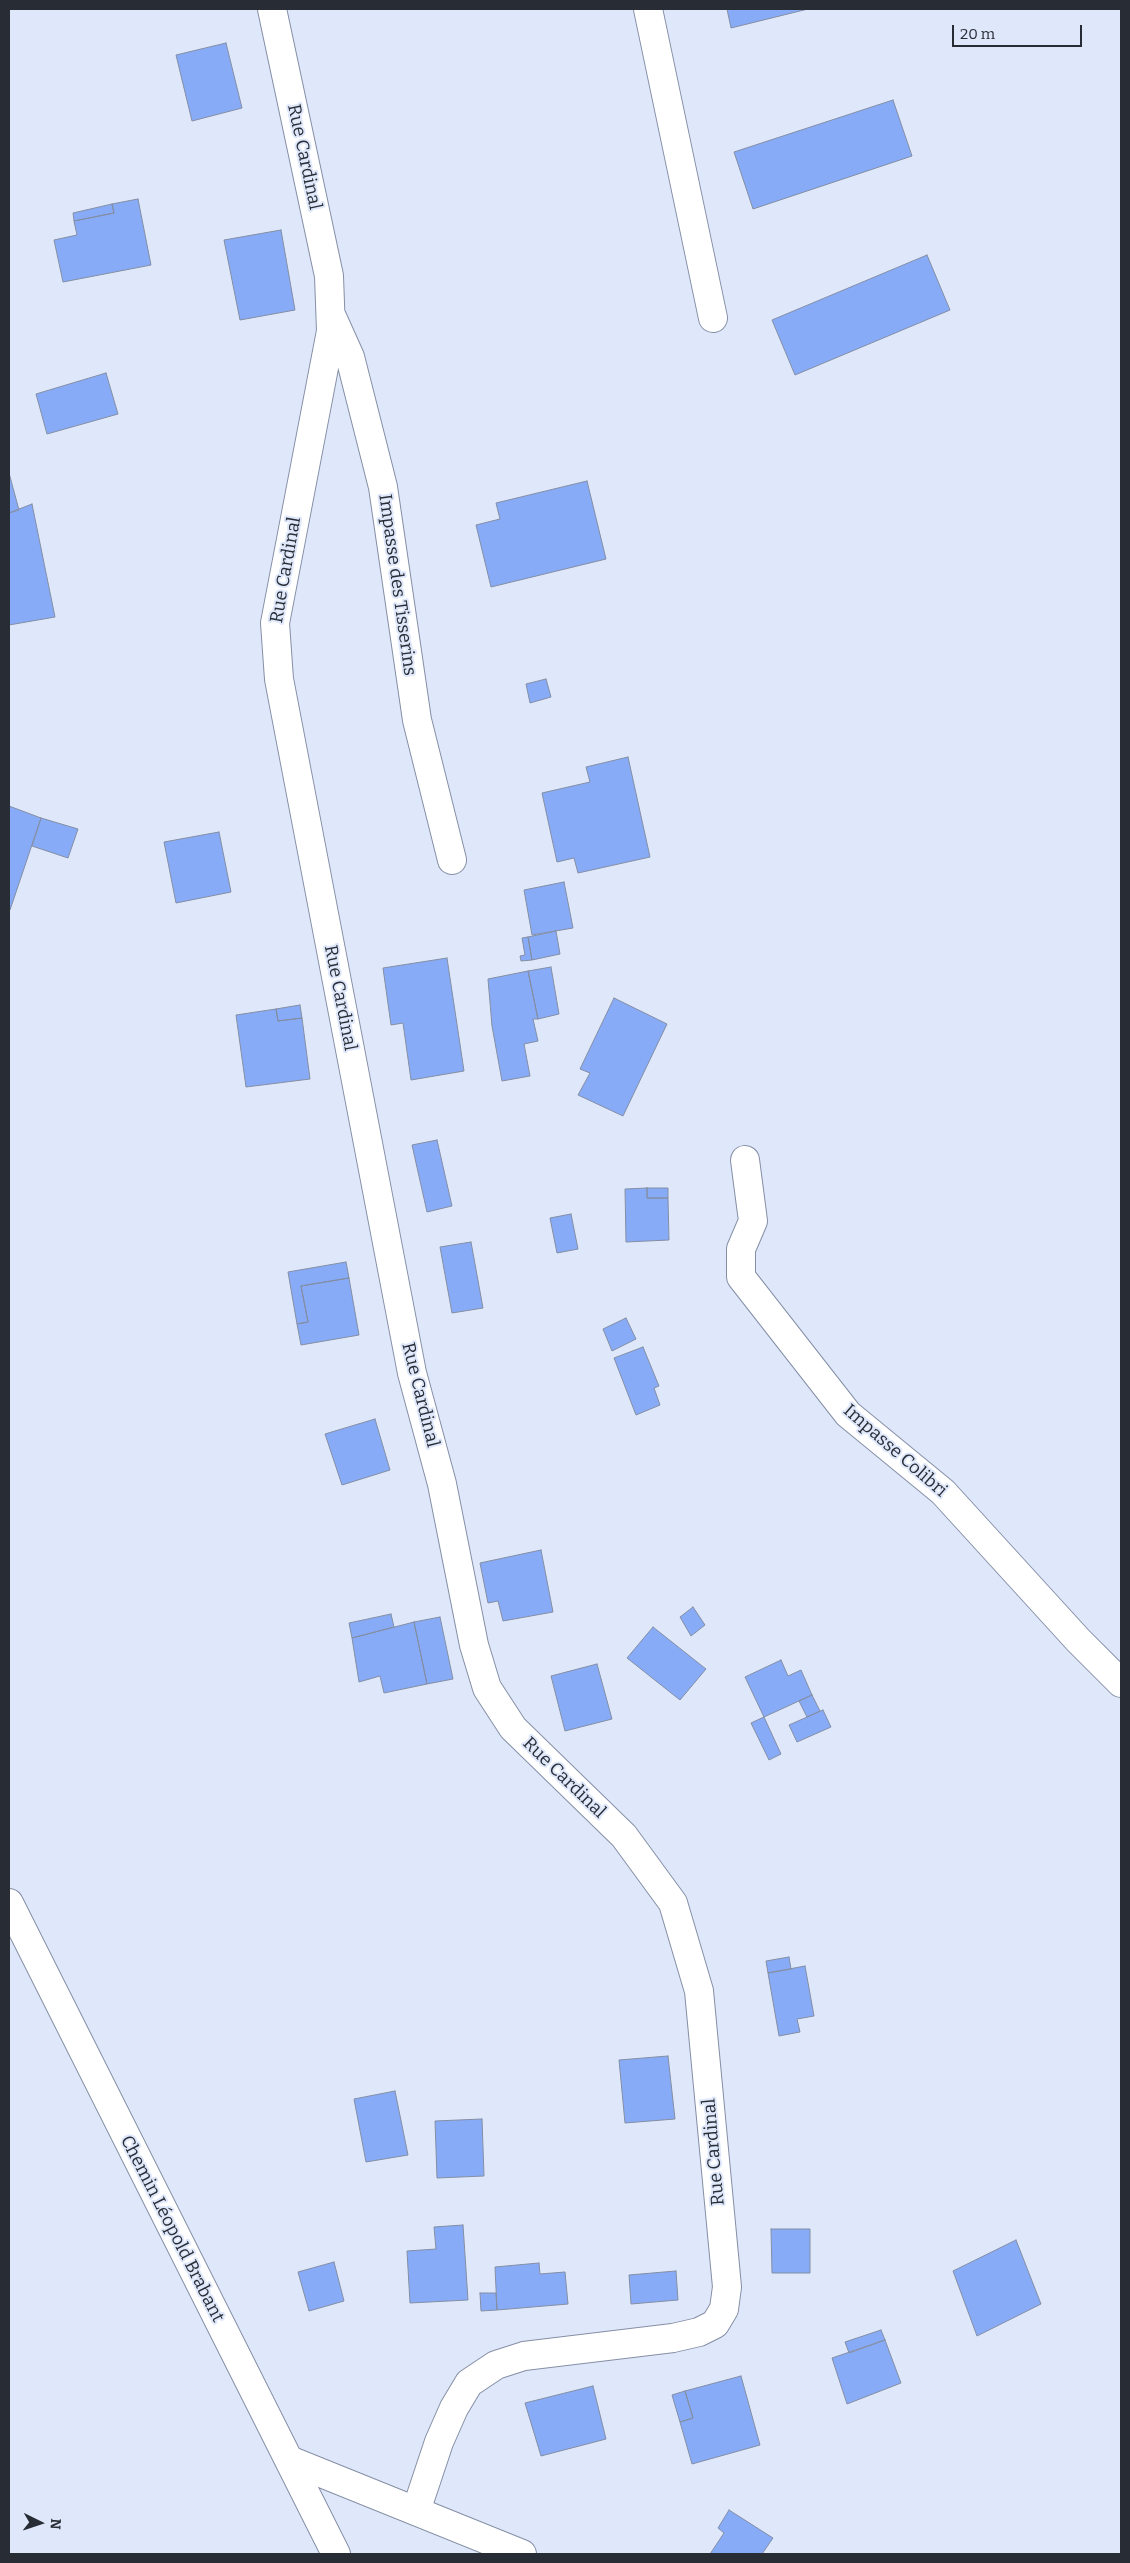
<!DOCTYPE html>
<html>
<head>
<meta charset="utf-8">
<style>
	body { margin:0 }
	#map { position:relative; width:1130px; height:2563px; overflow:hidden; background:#dfe8fb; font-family:Bitter,serif }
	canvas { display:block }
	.frame { position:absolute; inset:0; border:10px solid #282d35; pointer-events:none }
	.north { position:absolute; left:15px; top:2498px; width:50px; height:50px; -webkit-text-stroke:4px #dfe8fb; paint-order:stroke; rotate:94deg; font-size:14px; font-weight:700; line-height:20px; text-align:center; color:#282d35 }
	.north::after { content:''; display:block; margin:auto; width:18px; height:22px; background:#282d35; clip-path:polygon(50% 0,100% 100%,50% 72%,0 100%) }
	.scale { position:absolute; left:952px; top:25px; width:130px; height:22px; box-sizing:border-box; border:2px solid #282d35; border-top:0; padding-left:6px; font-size:15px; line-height:18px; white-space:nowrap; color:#282d35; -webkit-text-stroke:4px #dfe8fb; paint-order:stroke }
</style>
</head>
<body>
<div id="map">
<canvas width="1130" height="2563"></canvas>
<div class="frame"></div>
<div class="north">N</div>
<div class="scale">20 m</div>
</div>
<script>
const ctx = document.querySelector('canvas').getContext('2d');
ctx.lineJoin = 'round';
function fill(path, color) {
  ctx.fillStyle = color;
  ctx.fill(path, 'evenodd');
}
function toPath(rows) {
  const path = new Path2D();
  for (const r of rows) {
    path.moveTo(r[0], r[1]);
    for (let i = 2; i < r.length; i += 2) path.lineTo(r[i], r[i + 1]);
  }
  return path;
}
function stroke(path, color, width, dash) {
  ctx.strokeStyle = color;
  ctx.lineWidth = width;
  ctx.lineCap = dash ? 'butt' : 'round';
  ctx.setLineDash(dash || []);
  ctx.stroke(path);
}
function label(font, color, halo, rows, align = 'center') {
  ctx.font = font + ' Bitter,serif';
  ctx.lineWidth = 4;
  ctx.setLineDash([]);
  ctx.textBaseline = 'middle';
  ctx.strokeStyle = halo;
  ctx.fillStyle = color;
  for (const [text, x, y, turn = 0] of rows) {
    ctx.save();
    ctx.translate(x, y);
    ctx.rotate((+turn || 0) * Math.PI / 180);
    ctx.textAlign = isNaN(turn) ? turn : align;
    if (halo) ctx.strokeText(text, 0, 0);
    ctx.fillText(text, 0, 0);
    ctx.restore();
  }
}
const building = toPath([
	[727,9,808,9,731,28,727,9],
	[226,43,242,108,192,121,176,55,226,43],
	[893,100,912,156,753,209,734,152,893,100],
	[138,199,151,265,63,282,54,240,77,235,74,221,114,213,112,204,138,199],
	[112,204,114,213,74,221,73,213,112,204],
	[281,230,295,310,240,320,224,240,281,230],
	[927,255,950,310,795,375,772,320,927,255],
	[106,373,118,414,47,434,36,394,106,373],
	[9,473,19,510,9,513,9,473],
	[587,481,606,559,491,587,476,525,500,519,496,503,587,481],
	[32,504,55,617,9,625,9,513,32,504],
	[546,679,551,697,530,703,526,684,546,679],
	[628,757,650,857,578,873,574,858,557,862,542,793,590,782,586,767,628,757],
	[9,806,41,818,10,910,9,909,9,806],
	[41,818,78,829,68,858,32,846,41,818],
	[219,832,231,892,176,903,164,842,219,832],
	[564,882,573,928,532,935,524,890,564,882],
	[556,931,560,954,532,960,528,937,556,931],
	[528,937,532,960,521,961,520,956,525,955,522,938,528,937],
	[447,958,464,1071,411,1080,403,1023,391,1025,383,968,447,958],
	[551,967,559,1014,538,1019,528,971,551,967],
	[528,971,538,1019,533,1019,538,1041,524,1044,530,1076,502,1081,492,1026,488,979,528,971],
	[614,998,667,1024,623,1116,578,1095,590,1073,580,1069,614,998],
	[300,1005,302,1018,278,1021,276,1009,300,1005],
	[276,1009,278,1021,302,1018,310,1079,246,1087,236,1015,276,1009],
	[437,1140,452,1206,427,1212,412,1145,437,1140],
	[647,1188,668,1188,668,1198,647,1198,647,1188],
	[647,1188,647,1198,668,1198,669,1240,626,1242,625,1189,647,1188],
	[571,1214,578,1249,557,1253,550,1218,571,1214],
	[471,1242,483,1308,452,1313,440,1247,471,1242],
	[346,1262,349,1278,301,1286,308,1322,297,1324,288,1272,346,1262],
	[349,1278,359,1335,301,1345,297,1324,308,1322,301,1286,349,1278],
	[626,1318,636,1339,612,1351,603,1329,626,1318],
	[643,1347,659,1386,654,1388,660,1405,636,1415,614,1358,643,1347],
	[375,1419,390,1470,342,1485,325,1434,375,1419],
	[541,1550,553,1612,503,1621,498,1601,488,1603,480,1563,541,1550],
	[693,1607,705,1625,691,1636,680,1617,693,1607],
	[391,1614,394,1627,352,1638,349,1623,391,1614],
	[440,1617,453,1679,427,1684,414,1622,440,1617],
	[414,1622,427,1684,384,1693,380,1676,359,1682,352,1638,414,1622],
	[653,1627,706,1669,680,1700,627,1658,653,1627],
	[781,1660,788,1676,801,1670,812,1695,764,1717,745,1677,781,1660],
	[597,1664,612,1719,565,1731,551,1676,597,1664],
	[812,1695,820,1711,807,1717,799,1701,812,1695],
	[823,1710,831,1727,797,1742,789,1725,823,1710],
	[764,1717,781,1754,769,1760,751,1723,764,1717],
	[789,1957,791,1969,768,1973,766,1961,789,1957],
	[805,1966,814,2016,797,2019,800,2032,779,2036,768,1973,805,1966],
	[668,2056,675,2119,625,2123,619,2060,668,2056],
	[395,2091,408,2155,366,2162,354,2099,395,2091],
	[482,2119,484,2176,437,2178,435,2121,482,2119],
	[463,2225,468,2300,410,2303,407,2251,436,2249,434,2227,463,2225],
	[771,2229,810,2229,810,2273,772,2273,771,2229],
	[1016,2240,1041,2304,977,2336,953,2271,1016,2240],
	[334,2262,344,2301,309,2311,298,2272,334,2262],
	[539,2263,540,2274,565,2272,568,2304,497,2310,495,2267,539,2263],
	[676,2271,678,2300,631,2304,629,2275,676,2271],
	[480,2293,496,2293,497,2310,481,2311,480,2293],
	[881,2330,885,2340,849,2353,845,2342,881,2330],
	[885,2340,901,2383,847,2404,832,2358,885,2340],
	[741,2376,760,2445,692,2464,680,2422,693,2418,685,2391,741,2376],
	[593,2386,606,2439,541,2456,525,2403,593,2386],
	[685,2391,693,2418,680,2422,672,2395,685,2391],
	[729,2510,773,2538,762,2554,710,2554,724,2533,718,2528,729,2510]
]);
fill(building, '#88abf7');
stroke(building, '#838ea4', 1);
const street = toPath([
	[272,9,329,276,331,331,275,623,279,679,412,1373,442,1484,474,1645,487,1688,513,1728,624,1836,673,1903,699,1991,727,2287,724,2309,715,2324,699,2332,673,2338,524,2356,496,2365,469,2383,454,2408,439,2442,416,2511],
	[648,9,713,318],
	[332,317,350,357,383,487,417,720,452,860],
	[745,1160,753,1221,741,1249,741,1277,848,1414,943,1492,1078,1640,1121,1683],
	[9,1903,336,2554],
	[289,2460,522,2554]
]);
stroke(street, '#858fa5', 30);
stroke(street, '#fff', 28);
label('18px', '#282d35', '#dfe8fb', [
	["Rue Cardinal",304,157,78],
	["Rue Cardinal",286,570,-80],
	["Impasse des Tisserins",397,585,82],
	["Rue Cardinal",340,998,79],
	["Rue Cardinal",420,1395,76],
	["Impasse Colibri",895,1451,41],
	["Rue Cardinal",564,1778,44],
	["Rue Cardinal",714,2152,-95],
	["Chemin Léopold Brabant",172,2229,63]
]);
</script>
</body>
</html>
